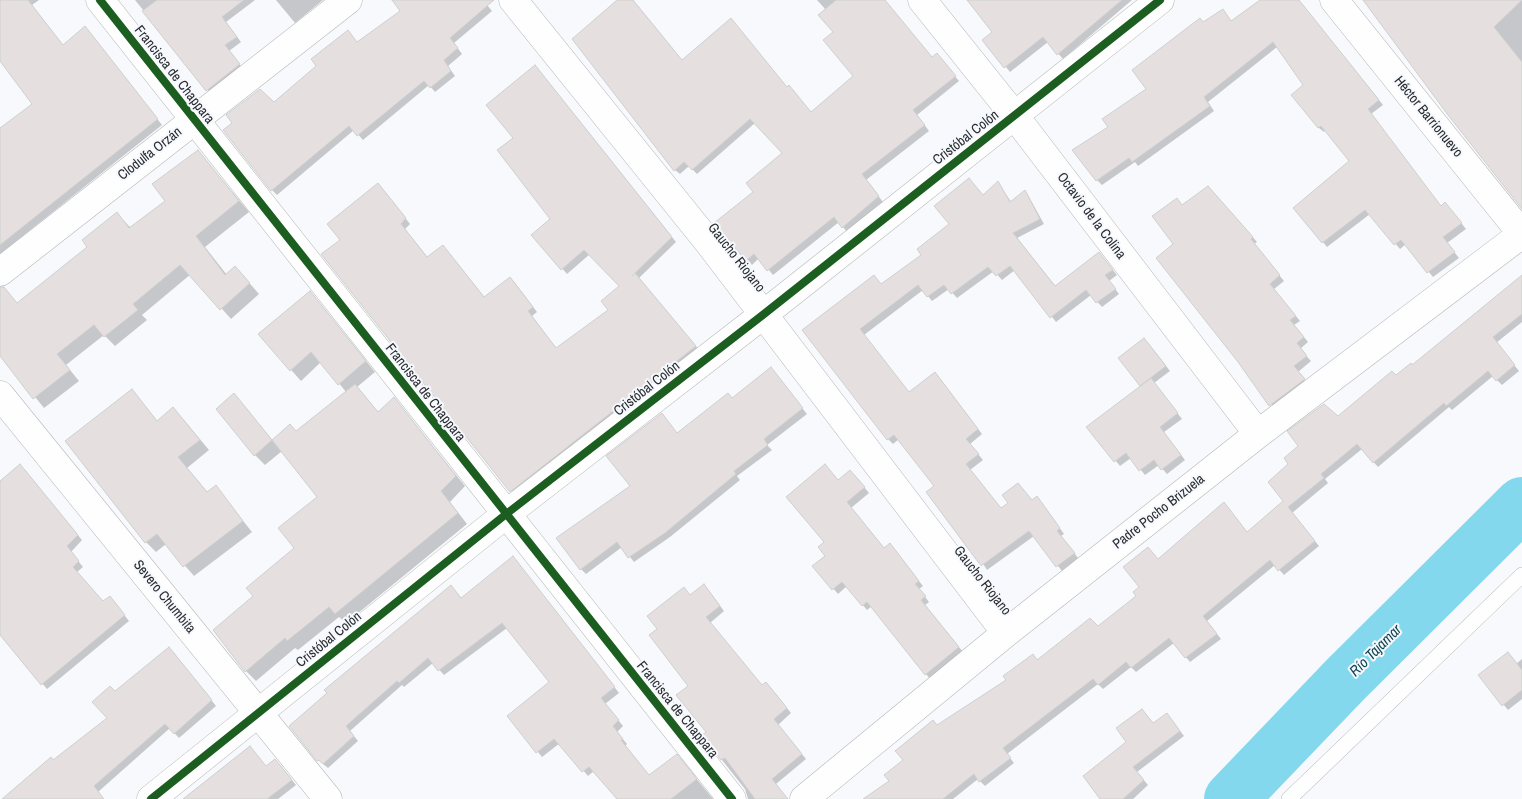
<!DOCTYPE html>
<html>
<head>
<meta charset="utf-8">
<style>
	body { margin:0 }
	canvas { display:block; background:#f7f9fc }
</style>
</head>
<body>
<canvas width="1522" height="799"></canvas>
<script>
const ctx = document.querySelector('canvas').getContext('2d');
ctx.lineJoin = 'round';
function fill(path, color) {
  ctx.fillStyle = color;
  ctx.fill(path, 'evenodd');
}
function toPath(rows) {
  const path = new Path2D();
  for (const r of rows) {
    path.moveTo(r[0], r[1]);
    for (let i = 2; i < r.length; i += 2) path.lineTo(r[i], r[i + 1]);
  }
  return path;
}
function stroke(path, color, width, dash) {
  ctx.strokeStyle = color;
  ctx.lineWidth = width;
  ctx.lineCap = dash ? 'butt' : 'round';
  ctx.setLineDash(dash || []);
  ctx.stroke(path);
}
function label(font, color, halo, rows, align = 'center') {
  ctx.font = font + ' "Archivo Narrow",sans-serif';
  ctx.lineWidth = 4;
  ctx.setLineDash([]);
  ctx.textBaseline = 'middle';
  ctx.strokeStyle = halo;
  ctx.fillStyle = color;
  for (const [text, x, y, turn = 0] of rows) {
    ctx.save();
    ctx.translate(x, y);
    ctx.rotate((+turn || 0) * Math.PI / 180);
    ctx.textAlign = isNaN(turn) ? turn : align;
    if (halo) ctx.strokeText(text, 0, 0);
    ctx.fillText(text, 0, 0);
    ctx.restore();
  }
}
fill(toPath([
	[0,0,39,0,32,5,63,46,90,33,162,125,0,254,0,130,34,104,0,47],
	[135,0,255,0,226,22,241,42,229,51,244,70,212,95],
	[276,0,323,0,295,23],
	[394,0,483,0,492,11,454,43,462,54,448,66,455,76,435,92,429,85,363,140,354,130,277,195,272,190,274,103,402,11],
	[617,0,633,0,682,61,787,88,811,114,932,58,941,60,959,81,917,115,929,131,866,180,883,202,847,232,839,222,773,275,759,258,752,265,716,223,755,192,784,153,755,123,697,174,689,166,680,174,675,170],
	[817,0,885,0,826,10],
	[975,0,1132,0,1063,59,1048,42,1010,72,984,40,994,33],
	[1263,0,1298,0,1383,105,1371,114,1441,207,1450,209,1466,229,1447,243,1459,258,1433,277,1406,244,1400,249,1370,214,1327,247,1323,242,1351,161,1326,130,1324,132,1319,128,1292,95,1304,85,1277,47,1208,102,1214,111,1138,166,1135,162,1102,185,1097,180,1110,127,1148,89,1203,23,1223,11,1232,22],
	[1364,0,1522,0,1522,207],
	[540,72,676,242,639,278,700,351,515,496,341,240,378,184,410,224,405,229,428,258,443,246,485,298,515,283,537,312,532,316,557,349,610,310,621,286,590,254,567,274,533,235,552,219,514,138],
	[198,151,249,212,205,247,227,275,245,278,259,294,231,319,191,274,142,315,147,320,115,346,104,335,66,365,79,381,44,408,0,354,0,306,18,304,89,247,117,214,131,228,167,201],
	[998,183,1012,203,1025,192,1029,197,1044,224,1017,238,1056,287,1104,259,1117,275,1109,281,1119,294,1102,307,1091,295,1056,322,1015,270,1002,280,994,271,957,298,949,289,932,301,923,290,864,335,909,393,940,379,982,434,970,444,983,460,970,470,1002,510,1032,501,1042,503,1064,534,1061,536,1078,558,1062,571,1034,536,987,570,935,486,899,439,893,444,888,439,804,330,882,285,923,255,951,225],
	[1213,192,1257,242,1254,244,1284,281,1274,289,1300,321,1294,325,1308,342,1300,349,1311,361,1298,372,1308,385,1275,410,1175,245,1183,206],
	[1522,276,1522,322,1496,343,1519,371,1502,385,1493,376,1452,410,1449,407,1378,467,1362,449,1325,479,1328,483,1292,513,1319,546,1284,575,1275,565,1207,621,1221,639,1190,662,1174,643,1136,672,1131,667,1103,689,1098,684,1007,754,1014,763,985,786,978,779,953,799,886,799,891,782,904,761,937,726,1038,661,1098,627,1138,596,1140,587,1158,560,1248,533,1285,501,1338,418,1413,366],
	[310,292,375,372,357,387,379,413,394,399,465,486,450,502,467,524,346,623,339,617,298,650,295,648,256,681,246,671,255,597,296,548,319,497,282,451,265,465,255,455,234,394,273,441,297,433,347,393,321,362,301,381,259,334],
	[1149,344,1170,371,1154,383,1182,419,1164,432,1185,460,1167,474,1159,465,1145,475,1131,458,1120,466,1088,427,1142,386,1120,359],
	[771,369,807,414,767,445,772,450,737,476,740,480,670,537,634,562,622,547,586,574,581,569,631,487,677,434,732,399],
	[131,391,158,422,173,409,183,419,209,450,187,468,208,493,216,487,252,532,194,576,166,544,156,552,146,542],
	[25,470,82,540,71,552,83,567,77,572,104,603,114,602,129,621,47,689,0,633,0,483],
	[855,476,869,493,851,508,885,549,894,550,923,586,919,589,929,602,925,605,963,652,930,679,872,606,867,610,847,586,838,594,814,566,827,557,826,543,839,482],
	[517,563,619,693,605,704,623,726,617,732,627,744,625,746,650,777,682,761,713,799,618,799,594,771,588,776,560,743,542,757,509,716,551,682,507,628,444,675,433,663,404,687,402,685,350,731,358,741,328,768,318,760,451,587,462,599],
	[709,591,724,611,710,623,762,686,771,688,791,713,778,725,806,759,776,784,783,799,748,799,745,789,703,736,708,732,689,686,691,596],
	[174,653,216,706,179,738,170,728,98,792,103,799,4,799,109,718,115,693],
	[1522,659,1522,699,1508,710,1479,675,1516,664],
	[1142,710,1154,724,1167,714,1184,736,1137,772,1148,785,1133,799,1102,799],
	[280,765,296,785,278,799,185,799,266,767]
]), '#0003');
stroke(toPath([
	[1231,799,1345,680,1522,504]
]), '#84d8ed', 54);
const building = toPath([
	[0,0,28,0,63,45,85,26,158,119,0,245,0,128,32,104,0,61,0,0],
	[157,0,244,0,222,17,237,37,225,45,240,64,206,91,142,11,157,0],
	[392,0,494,0,450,38,458,48,444,60,451,71,430,88,424,81,357,136,349,126,271,191,223,130,232,123,226,115,260,89,274,102,316,66,311,59,348,30,357,42,400,11,392,0],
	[617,0,633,0,682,60,731,18,787,87,789,85,811,112,853,76,823,40,833,32,818,15,836,0,885,0,932,57,937,53,956,76,913,110,925,125,862,174,879,196,842,228,834,217,767,271,754,254,746,261,714,223,753,192,746,183,782,153,750,119,692,170,684,162,674,171,572,39,617,0],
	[967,0,1122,0,1057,55,1043,37,1004,68,982,40,992,32,967,0],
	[1260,0,1299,0,1379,100,1368,109,1441,206,1445,202,1462,223,1443,237,1455,252,1427,273,1401,240,1394,245,1365,210,1322,243,1293,208,1349,161,1321,126,1318,128,1291,95,1303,85,1273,42,1204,97,1210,106,1132,162,1129,158,1096,181,1072,150,1108,127,1102,119,1146,89,1132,70,1200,18,1203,22,1223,9,1231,21,1260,0],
	[1363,0,1522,0,1494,27,1522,62,1522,209,1448,115,1363,0],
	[535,65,672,237,632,276,635,273,696,346,510,492,321,254,340,240,327,224,378,183,406,218,401,224,427,257,443,245,484,297,510,277,533,307,528,311,556,348,608,310,601,301,619,286,584,250,561,270,531,235,550,219,497,150,513,138,486,105,535,65],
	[198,150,239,201,196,236,225,275,235,266,250,283,220,310,180,265,133,304,138,310,104,337,94,325,57,354,70,370,33,399,0,356,0,287,4,287,17,303,87,247,82,240,117,212,129,228,165,201,152,184,198,150],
	[969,178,983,195,998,181,1010,202,1025,190,1040,219,1013,233,1055,286,1099,252,1113,270,1105,275,1116,289,1096,303,1086,290,1050,318,1010,266,996,276,988,267,951,294,944,285,927,297,918,285,860,329,909,392,935,372,978,429,966,439,979,454,966,464,1001,508,1008,503,1002,495,1018,483,1032,500,1037,496,1060,528,1057,531,1075,553,1056,567,1029,531,981,566,926,492,934,486,894,435,887,440,802,330,874,275,881,284,921,255,917,249,949,224,934,206,969,178],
	[1208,186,1253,237,1251,239,1280,275,1270,284,1296,316,1290,320,1304,337,1297,343,1307,356,1294,366,1305,379,1269,406,1238,362,1156,258,1173,244,1152,216,1177,198,1182,205,1208,186],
	[1522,275,1522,314,1493,337,1515,365,1496,381,1488,371,1446,406,1444,403,1373,463,1357,444,1321,474,1324,478,1288,507,1315,541,1278,571,1270,560,1203,616,1217,634,1185,658,1169,638,1131,668,1126,662,1098,685,1093,679,1003,748,1011,758,979,782,974,774,943,799,863,799,889,781,884,775,903,760,895,751,933,720,937,725,1006,680,1003,676,1033,654,1037,660,1090,618,1098,626,1136,596,1133,592,1139,587,1123,567,1148,547,1158,559,1224,502,1247,532,1283,501,1268,482,1288,464,1284,458,1298,446,1287,431,1324,404,1338,416,1392,371,1396,375,1411,363,1412,365,1522,275],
	[310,291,366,361,338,385,311,352,290,371,258,334,310,291],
	[1144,338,1166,366,1140,386,1118,358,1144,338],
	[771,367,803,408,764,439,768,445,734,471,736,474,665,533,628,558,617,542,580,570,556,538,630,486,606,456,662,413,677,433,728,393,732,398,771,367],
	[1151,378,1178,413,1160,427,1181,455,1161,470,1154,460,1139,471,1126,453,1114,462,1086,427,1151,378],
	[355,384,378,412,394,397,456,476,441,491,458,513,335,614,329,607,287,641,285,638,245,672,213,630,253,596,246,588,294,548,278,528,317,497,272,440,254,456,216,409,234,393,272,440,290,424,296,431,355,384],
	[132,389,157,421,173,407,200,440,178,457,207,492,216,485,243,521,183,567,157,534,145,543,65,441,132,389],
	[20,464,78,535,67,546,79,561,73,567,103,601,110,596,125,615,41,685,0,635,0,481,20,464],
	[825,464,838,480,850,470,865,487,847,502,884,548,890,543,919,581,915,584,926,596,921,600,959,647,925,675,867,602,862,606,842,582,832,590,812,566,825,556,818,547,824,542,786,497,825,464],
	[513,556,615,687,601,698,619,720,613,726,623,739,621,740,649,775,677,754,697,779,671,799,617,799,589,767,582,772,554,739,536,753,507,716,549,682,502,623,438,671,428,658,399,683,397,681,346,726,354,736,323,764,319,760,317,761,289,726,327,693,324,690,451,585,461,598,513,556],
	[704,584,720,606,706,617,762,685,766,682,787,708,774,719,802,754,772,779,788,799,755,799,725,758,721,760,702,735,706,732,676,695,688,686,649,635,657,629,647,616,684,587,690,595,704,584],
	[169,647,212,700,174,734,165,724,94,786,104,799,2,799,51,757,53,760,107,718,92,702,110,686,115,691,169,647],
	[1508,652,1522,670,1522,690,1502,706,1478,675,1508,652],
	[1142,709,1153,723,1167,713,1180,731,1133,767,1144,780,1123,799,1100,799,1083,776,1126,742,1116,728,1142,709],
	[250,746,266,766,275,759,292,780,267,799,183,799,250,746]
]);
fill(building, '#e5dfdf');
stroke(building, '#cfcfcf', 1);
const service = toPath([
	[1289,799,1522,575]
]);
const minor = toPath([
	[100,0,732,799],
	[513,0,709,243,1006,633],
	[922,0,1014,115,1258,434],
	[1334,0,1522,234],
	[0,272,348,0],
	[0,395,328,799],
	[151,799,505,515,764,314,1160,0],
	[804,799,1006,633,1258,434,1522,234]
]);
stroke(service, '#b4b6b8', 16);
stroke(minor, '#b4b6b8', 29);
stroke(service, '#fefeff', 15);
stroke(minor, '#fefeff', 28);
stroke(toPath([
	[100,0,732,799],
	[151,799,505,515,764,314,1160,0]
]), '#1b5e20', 8);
label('14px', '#2a2b2d', '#f5f9fe', [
	["Francisca de Chappara",174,75,52],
	["Héctor Barrionuevo",1428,117,51],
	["Cristóbal Colón",966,138,-38],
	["Clodulfa Orzán",150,154,-38],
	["Octavio de la Colina",1091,216,53],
	["Gaucho Riojano",736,258,52],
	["Cristóbal Colón",647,389,-38],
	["Francisca de Chappara",425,393,52],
	["Padre Pocho Brizuela",1159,512,-38],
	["Gaucho Riojano",982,581,52],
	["Severo Chumbita",164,597,51],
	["Cristóbal Colón",329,640,-39],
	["Francisca de Chappara",677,710,51]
]);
label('italic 15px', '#114651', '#f5f9fe', [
	["Río Tajamar",1376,651,-45]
]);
</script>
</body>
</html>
